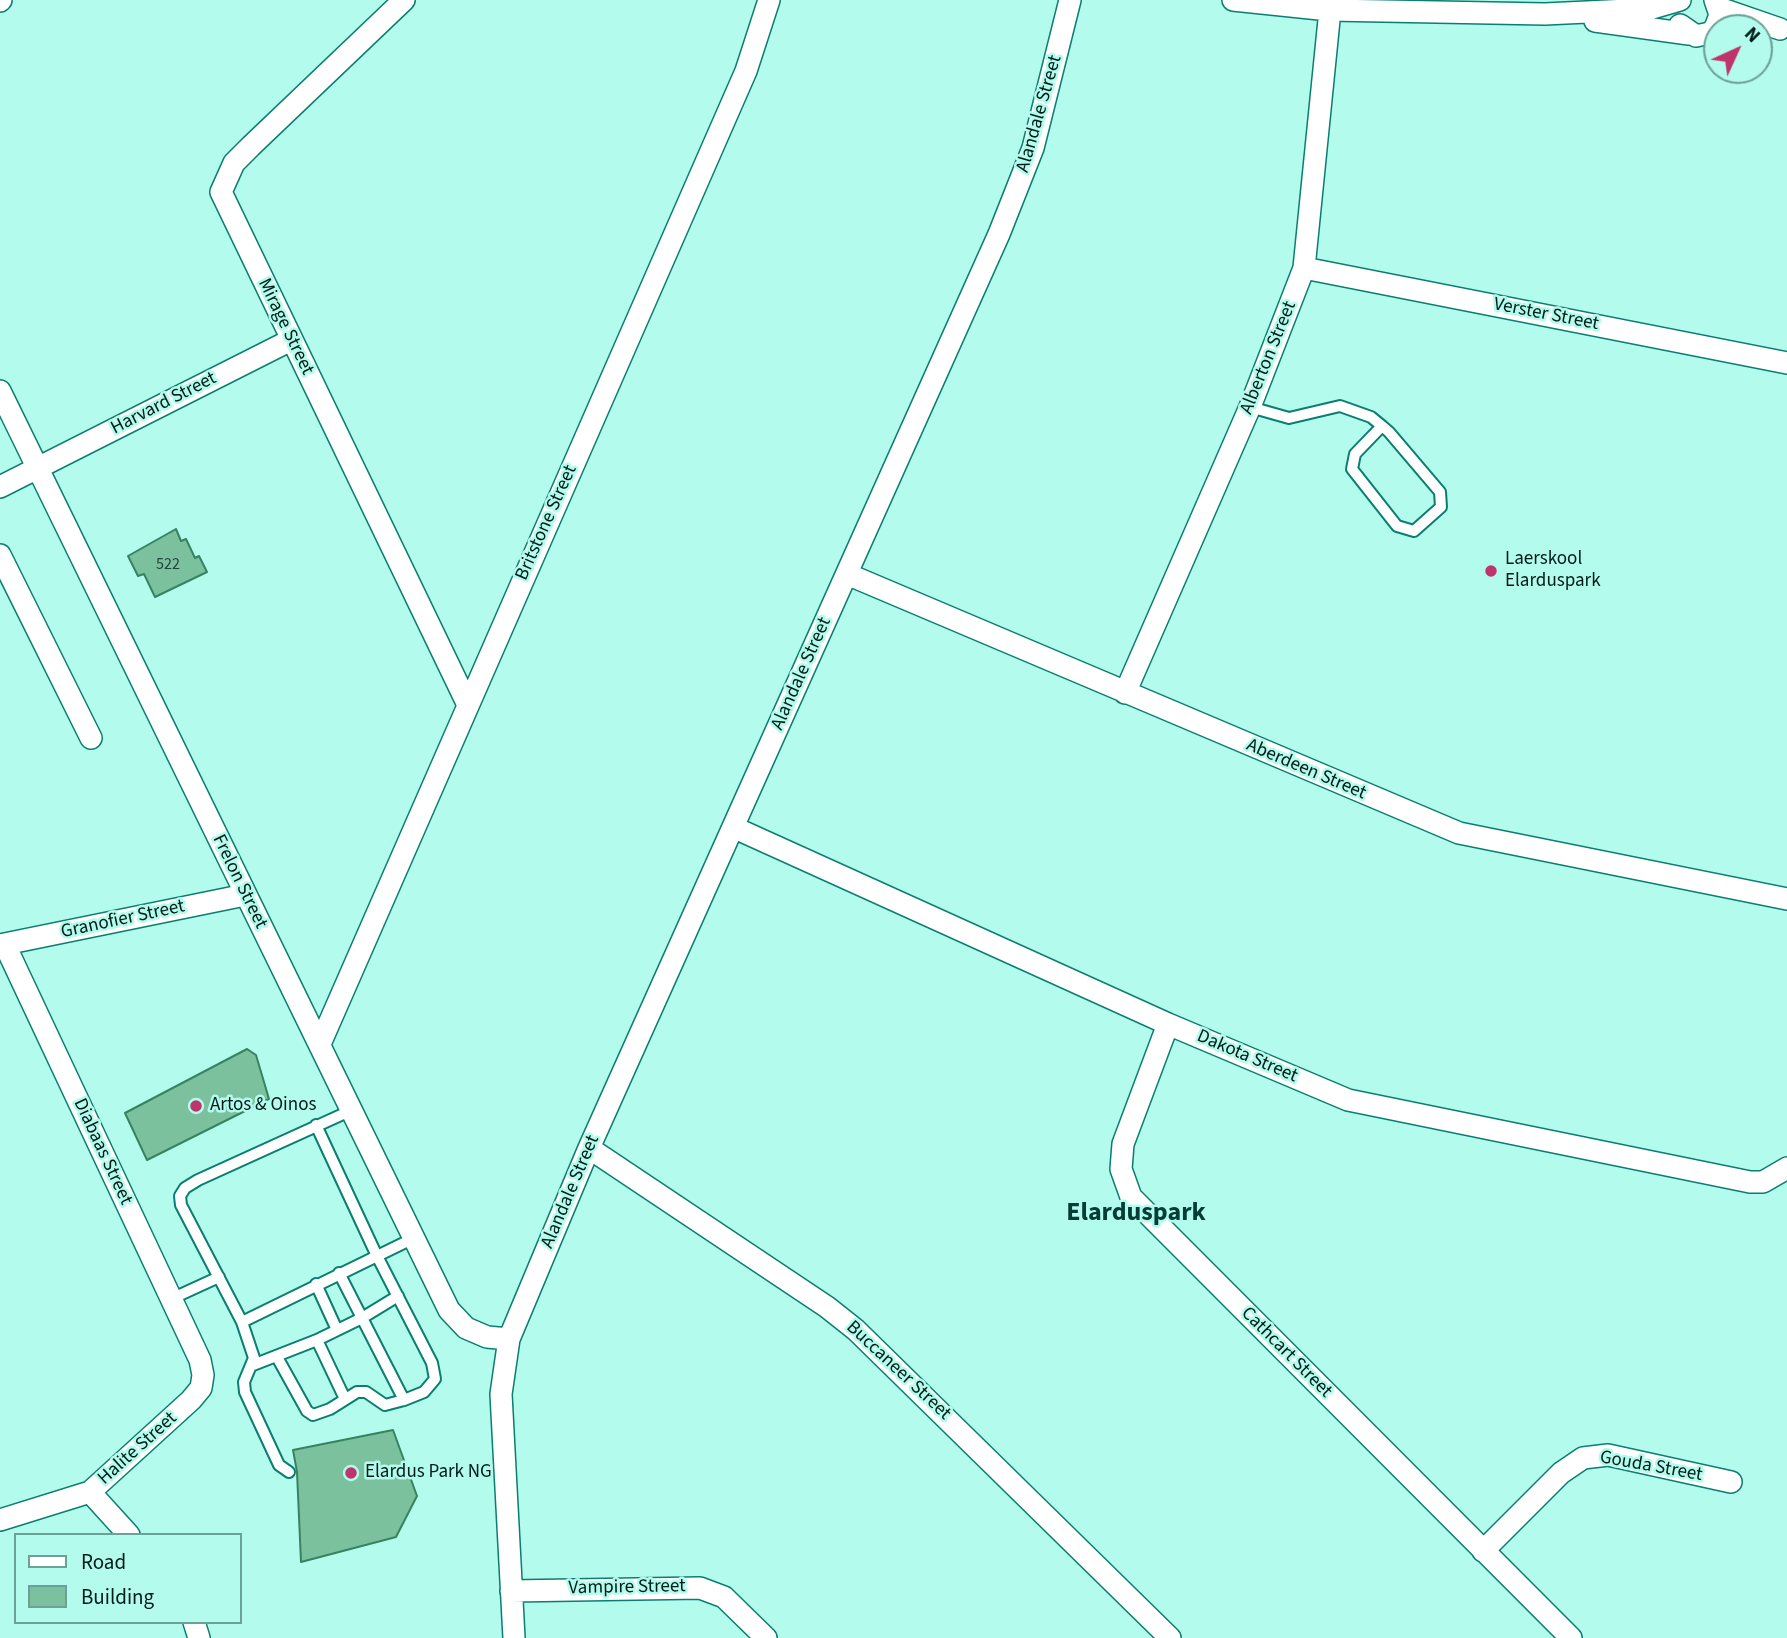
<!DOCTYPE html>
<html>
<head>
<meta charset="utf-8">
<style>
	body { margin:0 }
	#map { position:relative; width:1787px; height:1638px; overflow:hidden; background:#b2fbed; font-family:"Source Sans 3",sans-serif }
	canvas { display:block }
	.legend { position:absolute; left:14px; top:1533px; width:228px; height:91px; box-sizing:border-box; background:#b2fbed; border:2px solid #6ba197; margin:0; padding:9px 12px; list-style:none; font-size:21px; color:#001b17 }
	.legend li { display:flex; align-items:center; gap:14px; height:35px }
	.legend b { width:35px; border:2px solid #6ba197 }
	.north { position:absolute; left:1703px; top:14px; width:70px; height:70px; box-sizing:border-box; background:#b2fbed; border:2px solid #6ba197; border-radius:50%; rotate:45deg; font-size:19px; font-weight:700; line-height:28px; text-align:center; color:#001b17 }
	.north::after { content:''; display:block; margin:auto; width:24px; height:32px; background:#bf346b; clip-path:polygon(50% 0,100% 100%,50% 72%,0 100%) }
</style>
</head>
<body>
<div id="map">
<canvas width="1787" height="1638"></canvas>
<ul class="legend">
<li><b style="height:9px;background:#fff"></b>Road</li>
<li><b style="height:19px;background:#7cc19e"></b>Building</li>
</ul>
<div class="north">N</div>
</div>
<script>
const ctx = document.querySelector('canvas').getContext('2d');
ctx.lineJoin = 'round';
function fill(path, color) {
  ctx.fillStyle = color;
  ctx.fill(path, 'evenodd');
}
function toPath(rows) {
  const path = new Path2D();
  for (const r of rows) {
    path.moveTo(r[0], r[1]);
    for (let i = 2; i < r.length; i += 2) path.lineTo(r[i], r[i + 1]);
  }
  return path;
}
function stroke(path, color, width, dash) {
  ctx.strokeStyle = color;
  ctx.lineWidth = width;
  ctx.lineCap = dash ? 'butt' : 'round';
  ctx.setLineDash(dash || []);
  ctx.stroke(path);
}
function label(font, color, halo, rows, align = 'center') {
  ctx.font = font + ' "Source Sans 3",sans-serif';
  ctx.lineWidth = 5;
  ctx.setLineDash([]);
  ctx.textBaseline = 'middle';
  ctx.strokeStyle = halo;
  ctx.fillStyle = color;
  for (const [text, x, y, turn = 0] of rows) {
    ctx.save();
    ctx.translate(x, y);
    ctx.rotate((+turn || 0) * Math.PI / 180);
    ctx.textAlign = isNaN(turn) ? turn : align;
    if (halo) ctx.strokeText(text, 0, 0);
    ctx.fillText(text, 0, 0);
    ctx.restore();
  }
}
const building = toPath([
	[176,529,181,541,186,539,195,558,199,556,207,572,155,597,144,574,138,576,128,556,176,529],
	[247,1049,256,1055,269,1099,147,1160,125,1113,247,1049],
	[393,1430,417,1496,396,1537,301,1562,297,1472,293,1450,393,1430]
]);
fill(building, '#7cc19e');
stroke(building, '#378361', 2);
const lane = toPath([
	[1250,407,1289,418,1340,406,1371,417,1382,426,1389,432,1440,492,1441,507,1414,531,1397,526,1352,469,1355,454,1382,426],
	[352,1110,198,1180,185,1188,180,1196,181,1205,242,1322,414,1238],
	[316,1125,376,1254,432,1363,435,1379,424,1392,404,1400,339,1273],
	[316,1284,337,1330],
	[171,1299,219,1277],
	[242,1322,254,1358,244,1382,245,1392,279,1465,289,1472],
	[317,1340,345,1399],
	[277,1357,307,1411,313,1415,330,1409,357,1392,366,1392,385,1405,404,1400],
	[253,1365,317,1340,362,1318,398,1296]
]);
const street = toPath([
	[404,0,251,146,234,163,221,192,467,703],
	[1233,0,1329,10,1545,14,1649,9,1680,0],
	[0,1,1,0],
	[1719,8,1780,29],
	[1595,21,1689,34],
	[1680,25,1696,36,1710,33,1715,28,1720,15,1715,0],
	[1304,268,1787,363],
	[0,391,449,1310,466,1328,487,1337,509,1339],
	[0,487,291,340],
	[0,555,91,738],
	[847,574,1459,833,1787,899],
	[1125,693,1250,407,1304,268,1331,0],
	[735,828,1168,1024,1348,1100,1750,1182,1763,1182,1787,1168],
	[0,945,245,895],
	[1168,1024,1123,1144,1121,1169,1131,1197,1571,1638],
	[320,1044,746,71,769,0],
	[589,1148,827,1307,856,1330,1170,1638],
	[90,1492,129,1535],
	[0,1520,90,1492,191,1400,201,1388,203,1375,200,1360,5,945],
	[1483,1551,1561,1473,1583,1458,1608,1455,1731,1482],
	[511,1591,700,1588,724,1597,766,1638],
	[194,1622,199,1638],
	[514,1638,501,1394,509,1339,589,1148,999,234,1033,148,1070,0]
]);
stroke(lane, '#0b7e70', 14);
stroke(street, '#0b7e70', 24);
stroke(lane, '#fff', 10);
stroke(street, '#fff', 21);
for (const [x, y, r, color] of [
	[1491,571,7,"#bf346b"],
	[196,1106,7,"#bf346b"],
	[351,1473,7,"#bf346b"]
]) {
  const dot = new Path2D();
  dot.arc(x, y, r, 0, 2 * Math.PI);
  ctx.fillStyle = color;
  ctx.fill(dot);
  stroke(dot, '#b2fbed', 2.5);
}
label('16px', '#1f4439', null, [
	["522",168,565]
]);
label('19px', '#001b17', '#b2fbed', [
	["Alandale Street",1040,114,-74],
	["Verster Street",1546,315,11],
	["Mirage Street",285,327,64],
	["Alberton Street",1269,358,-68],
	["Harvard Street",164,404,-27],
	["Britstone Street",547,523,-66],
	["Alandale Street",802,674,-66],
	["Aberdeen Street",1306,770,23],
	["Frelon Street",239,882,64],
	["Granofier Street",123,920,-12],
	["Dakota Street",1247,1057,23],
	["Diabaas Street",102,1152,65],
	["Alandale Street",571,1192,-67],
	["Cathcart Street",1286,1353,45],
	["Buccaneer Street",898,1371,43],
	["Halite Street",138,1449,-42],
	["Gouda Street",1651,1467,10],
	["Vampire Street",627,1588,-1]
]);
label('19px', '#001b17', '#b2fbed', [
	["Laerskool",1505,560],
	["Elarduspark",1505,582],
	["Artos & Oinos",210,1106],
	["Elardus Park NG",365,1473]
], 'left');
label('bold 26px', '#043d36', '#b2fbed', [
	["Elarduspark",1136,1214]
]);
</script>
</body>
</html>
